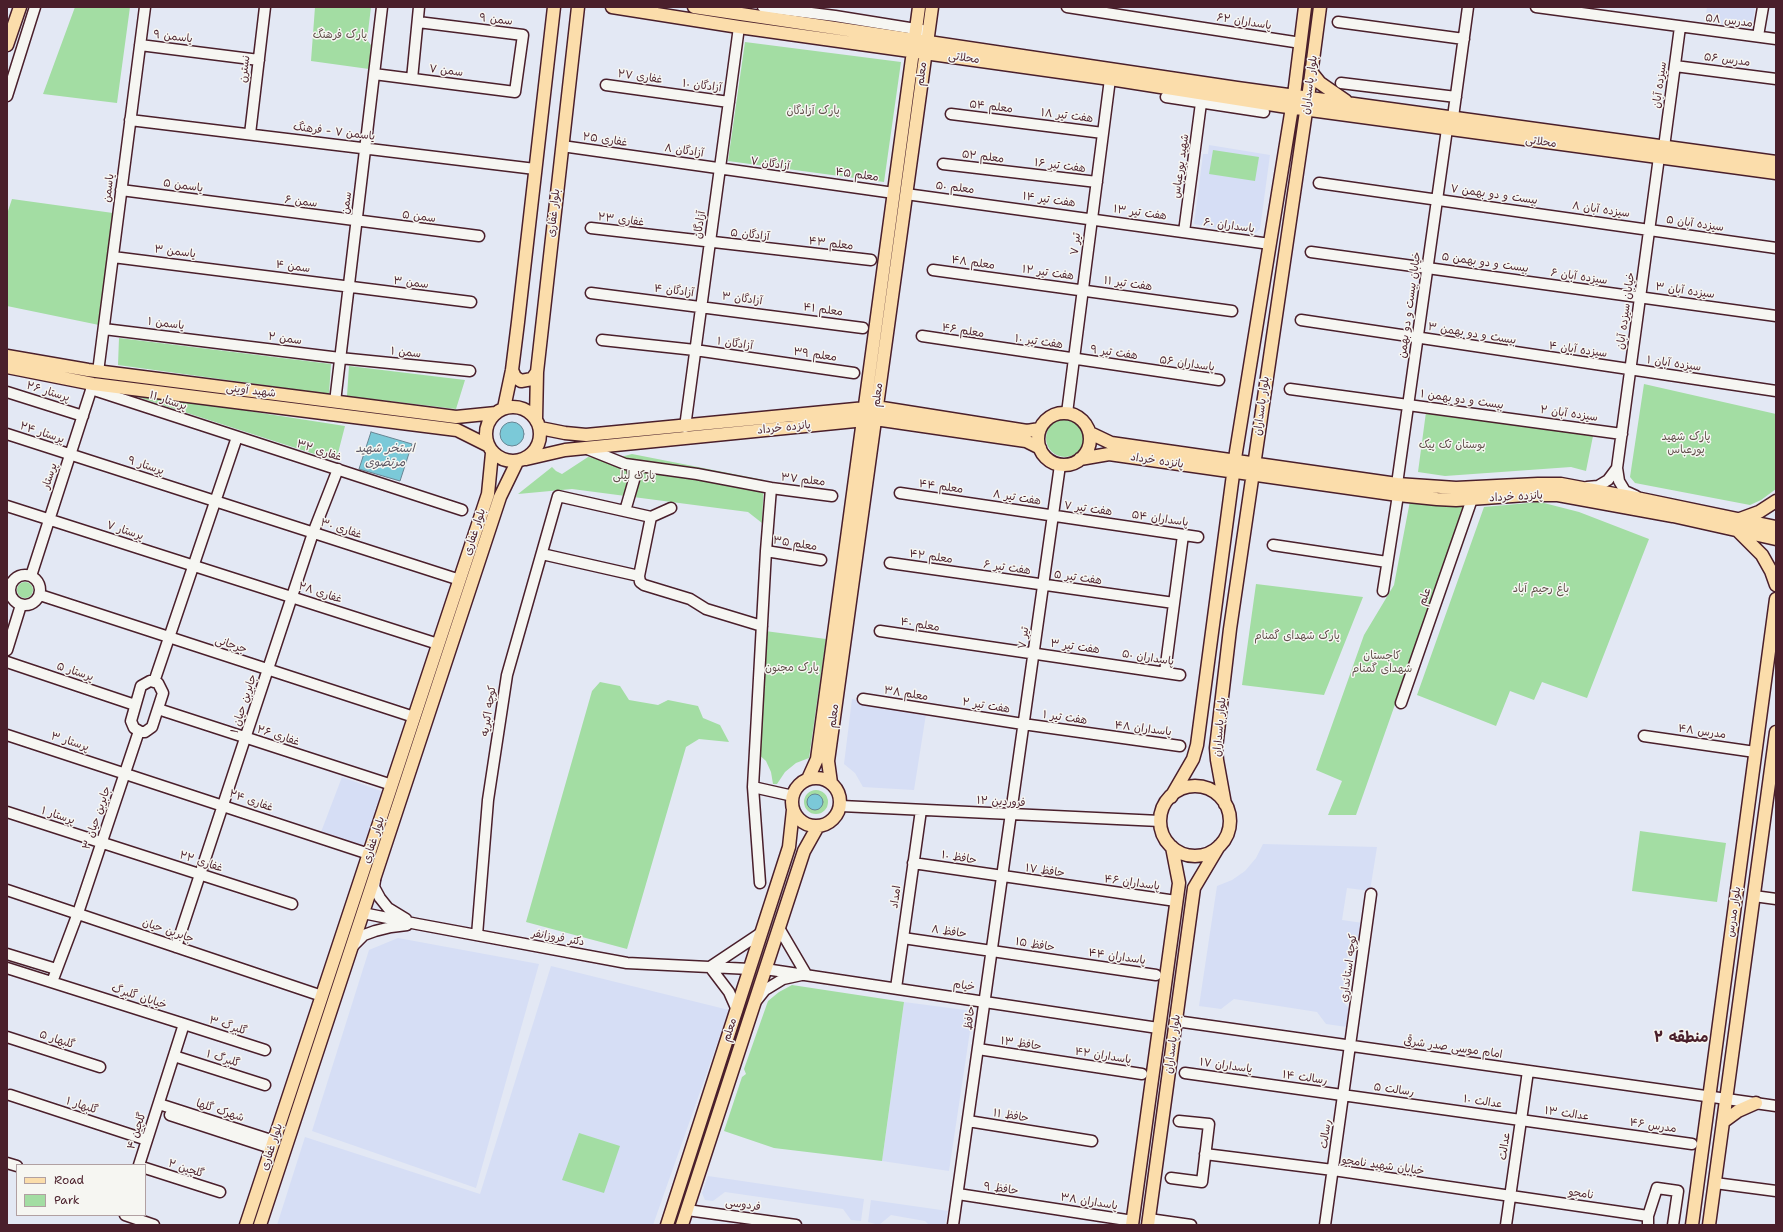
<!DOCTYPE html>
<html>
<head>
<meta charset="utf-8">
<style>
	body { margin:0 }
	#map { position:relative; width:1783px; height:1232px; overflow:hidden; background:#e3e8f4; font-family:"Shantell Sans",sans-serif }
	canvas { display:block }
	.frame { position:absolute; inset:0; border:8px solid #4a1f2b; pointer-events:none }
	.legend { position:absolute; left:16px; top:1164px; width:130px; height:52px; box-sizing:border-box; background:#f6f6f2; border:1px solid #b1a0a2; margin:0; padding:5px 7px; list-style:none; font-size:12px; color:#4a1f2b }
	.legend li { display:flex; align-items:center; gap:8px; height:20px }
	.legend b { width:20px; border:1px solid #b1a0a2 }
</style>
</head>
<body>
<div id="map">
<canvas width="1783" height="1232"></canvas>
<div class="frame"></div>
<ul class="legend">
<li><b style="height:5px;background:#fbddab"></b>Road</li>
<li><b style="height:11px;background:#a3dda3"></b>Park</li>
</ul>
</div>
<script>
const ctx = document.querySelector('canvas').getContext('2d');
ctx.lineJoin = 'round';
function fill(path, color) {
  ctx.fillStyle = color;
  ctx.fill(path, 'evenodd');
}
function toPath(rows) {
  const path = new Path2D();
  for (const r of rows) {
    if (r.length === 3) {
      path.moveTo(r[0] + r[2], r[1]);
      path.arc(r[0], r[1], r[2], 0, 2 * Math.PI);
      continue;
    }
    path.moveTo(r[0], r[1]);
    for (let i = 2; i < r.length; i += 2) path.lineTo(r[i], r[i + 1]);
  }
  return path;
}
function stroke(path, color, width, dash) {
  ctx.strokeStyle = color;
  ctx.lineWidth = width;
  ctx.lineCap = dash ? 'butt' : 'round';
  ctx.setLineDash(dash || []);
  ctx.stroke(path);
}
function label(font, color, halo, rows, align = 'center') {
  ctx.font = font + ' "Shantell Sans","Playpen Sans Arabic",sans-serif';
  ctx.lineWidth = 3;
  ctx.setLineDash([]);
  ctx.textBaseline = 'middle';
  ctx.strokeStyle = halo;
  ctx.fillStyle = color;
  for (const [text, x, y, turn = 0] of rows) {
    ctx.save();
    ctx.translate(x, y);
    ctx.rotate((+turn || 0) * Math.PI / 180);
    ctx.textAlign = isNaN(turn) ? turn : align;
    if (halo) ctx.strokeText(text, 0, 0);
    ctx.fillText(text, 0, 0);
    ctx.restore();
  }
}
fill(toPath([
	[1707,7,1755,7,1752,29,1705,22],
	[1209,145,1270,155,1260,229,1254,234,1194,224,1203,154,1208,154],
	[852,699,926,714,914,790,863,787,855,773,844,764],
	[342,777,381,791,383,794,363,846,321,832],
	[1263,844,1377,847,1370,891,1347,888,1342,920,1363,923,1360,943,1348,954,1341,999,1350,1010,1347,1027,1326,1024,1317,1012,1234,999,1221,1009,1199,1006,1217,886,1232,880,1245,871,1256,858],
	[398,938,539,964,476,1188,312,1131,369,950],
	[551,966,729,1010,653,1225,277,1225,305,1137,480,1194],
	[904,1002,973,1011,949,1171,882,1161],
	[708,1176,864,1199,861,1221,851,1220,843,1209,725,1192,713,1201,705,1200,702,1193],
	[871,1200,948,1211,945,1225,929,1225,925,1221,891,1215,879,1225,868,1222]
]), '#d6def5');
fill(toPath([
	[75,7,130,7,117,103,43,94],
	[315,7,371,7,367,40,371,45,369,69,311,61],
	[745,42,901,62,884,182,728,161],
	[1213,150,1259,157,1255,181,1209,174],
	[12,199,113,213,99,325,7,306,7,214],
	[119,338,331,364,329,394,118,365],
	[349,366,465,380,456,409,347,396],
	[1644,384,1776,414,1776,489,1761,500,1750,505,1635,483,1630,477],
	[119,391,345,426,336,461],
	[1426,412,1593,436,1586,471,1571,467,1445,476,1418,472],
	[1065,438,19],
	[632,454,764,480,762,523,748,512,572,489,518,494,552,467,556,471,562,474,588,457,609,460],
	[1410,501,1452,506,1465,506,1356,815,1328,815,1342,781,1316,770,1364,635,1394,585],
	[1540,502,1579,512,1649,539,1587,698,1542,682,1534,700,1510,691,1496,726,1417,695,1484,507],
	[25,590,8],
	[1256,584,1363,597,1324,695,1242,685],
	[765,631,826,639,809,758,796,763,785,772,777,784,773,784,771,772,766,761,757,753],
	[600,682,620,686,629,700,658,705,668,700,698,706,703,718,720,725,729,742,699,739,686,747,627,949,526,922,592,691],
	[816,802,12],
	[1640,831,1726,843,1717,902,1632,891],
	[792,985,904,1002,882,1161,774,1148,724,1131,742,1077,746,1074,744,1069,768,1001,779,992],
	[579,1133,620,1146,604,1193,562,1180]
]), '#a3dda3');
const water = toPath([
	[512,434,12],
	[371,432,412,444,400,481,359,469,371,432],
	[815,802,8]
]);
fill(water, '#7bc9d8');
stroke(water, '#678593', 1);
const minor = toPath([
	[763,7,835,16,928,31],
	[1067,7,1301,43],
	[1536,7,1776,39],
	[1338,22,1464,39],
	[1758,36,1763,7],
	[140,45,259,60],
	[1675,66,1776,79],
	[374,74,515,92,523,35,418,22],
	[412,79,419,7],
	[1341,83,1456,97],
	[606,85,729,102],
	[7,96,35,7],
	[1166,97,1264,112],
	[951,114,1103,133],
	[1453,117,1468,7],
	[130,120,535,169],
	[250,134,265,7],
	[562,146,894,193],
	[1664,147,1680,27],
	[943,164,1097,182],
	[1319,183,1776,248],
	[121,190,479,236],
	[906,194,1270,244],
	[591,228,871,260],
	[1184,232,1201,103],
	[1311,252,1776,316],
	[113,257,471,302],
	[933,270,1232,311],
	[591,293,863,328],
	[1301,320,1776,391],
	[104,329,340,358,470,371],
	[922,336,1219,380],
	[602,340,695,350,854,373],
	[98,372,145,7],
	[91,389,462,510],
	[1290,389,1622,434],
	[7,392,83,416],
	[335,402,382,7],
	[1067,413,1110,79],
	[685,427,739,27],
	[7,434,460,580],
	[585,448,625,464,697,474,771,488,766,551,753,787,793,796],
	[1397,484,1447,129],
	[1587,487,1598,486,1608,480,1617,468],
	[771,488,832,496],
	[900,493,1198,537],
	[1636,496,1625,491,1619,481,1617,468,1659,157],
	[7,506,438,644],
	[625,511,634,480,632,465],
	[651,517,639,576,640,582,644,585,690,599,706,609,762,626],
	[1273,545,1387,562],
	[766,551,821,560],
	[542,554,639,576],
	[890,563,1174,603],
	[25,590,15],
	[31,576,93,384],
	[1383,591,1398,495],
	[40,595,414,717],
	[880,631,1180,675],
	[7,650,21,605],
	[7,662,135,705],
	[1165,672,1183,535],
	[150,681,158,683,163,693,152,727,145,732,141,732,134,728,131,721,141,686,150,681],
	[154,682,237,437],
	[863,699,1023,724,1180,746],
	[1401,703,1472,499],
	[158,709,392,785],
	[7,735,369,854],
	[1644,736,1755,752],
	[753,787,760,883],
	[841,806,1160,821],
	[7,812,292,904],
	[913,863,1176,901],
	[375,880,374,887,380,898,388,908,406,919],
	[7,890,322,996],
	[1754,896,1776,899],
	[363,913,417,924,627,963,750,969],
	[477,935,488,800,507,675,558,496,651,517,671,508],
	[903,938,1156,975],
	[176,947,313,533,338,469],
	[351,948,364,935,375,931,391,927,407,925],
	[7,954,56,969],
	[7,968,184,1024,139,1165],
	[765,969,1158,1028],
	[52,982,78,913,139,731],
	[896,988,921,810],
	[757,1000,765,990,783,979,806,974,779,928],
	[737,1010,729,992,710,967,761,933],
	[1176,1021,1776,1106],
	[184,1024,265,1050],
	[7,1037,100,1067],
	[978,1049,1142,1074],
	[174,1056,265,1085],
	[1185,1073,1692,1144],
	[10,1095,147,1140],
	[159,1104,274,1141],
	[170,1115,271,1148],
	[968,1121,1092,1141],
	[1205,1154,1333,1170,1648,1216],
	[7,1163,17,1166],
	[145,1168,220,1192],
	[1171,1178,1202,1182,1209,1124,1179,1121],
	[1715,1183,1776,1191],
	[958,1194,1133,1221],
	[687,1210,796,1225],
	[125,1215,154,1225],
	[1149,1219,1191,1225],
	[953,1225,1060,465],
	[1325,1225,1371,894],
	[1506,1225,1528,1071],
	[1648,1225,1648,1216,1657,1188,1678,1191,1673,1225]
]);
const major = toPath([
	[612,7,739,27,1110,79,1281,106,1776,173],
	[694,7,1237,88,1776,162],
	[7,45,20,7],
	[1312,73,1320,83,1346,101],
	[7,356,88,370,456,417,496,413],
	[7,367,93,384,457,430,487,445],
	[512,370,515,377,521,381,532,379,537,372],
	[513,434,27],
	[504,408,512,370,518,322,554,7],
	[1064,439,26],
	[536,419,537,372,578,7],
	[540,428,565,433,586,435,876,407,1027,431,1040,429],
	[1090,433,1111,443,1397,484,1456,488,1538,484,1561,484,1641,499,1776,527],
	[526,459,565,450,875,419,1026,441,1040,448],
	[1080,459,1109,454,1398,495,1437,499,1456,500,1526,495,1558,495,1673,516,1776,539],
	[1740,519,1759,512,1776,501],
	[1738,531,1762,555,1771,571,1776,585],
	[816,802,24],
	[808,779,817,759,919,7],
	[831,783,828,761,932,7],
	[1195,821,35],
	[1171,797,1193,759,1197,745,1236,452,1294,95,1305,7],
	[1225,804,1217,760,1216,748,1230,629,1308,98,1320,7],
	[1723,1122,1738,1111,1756,1103],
	[246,1225,488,494,492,453],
	[260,1225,500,497,517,462],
	[667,1225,789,847,793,810],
	[682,1225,804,851,818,826],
	[1132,1225,1179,883,1172,847],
	[1148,1225,1194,888,1219,846],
	[1692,1225,1776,599],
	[1709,1225,1776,732]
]);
stroke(minor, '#4a1f2b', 13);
stroke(major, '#4a1f2b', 15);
stroke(minor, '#f6f6f2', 10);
stroke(major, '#fbddab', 12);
label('11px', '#4a1f2b', '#f6f6f2', [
	["سمن ۹",496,20,7],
	["مدرس ۵۸",1729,21,7],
	["پاسداران ۶۲",1244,22,9],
	["یاسمن ۹",173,37,7],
	["محلاتی",964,58,8],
	["مدرس ۵۶",1727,60,7],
	["نسترن",245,69,-83],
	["سمن ۷",446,71,7],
	["معلم",922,74,-82],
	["غفاری ۲۷",640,77,8],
	["بلوار پاسداران",1310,85,-82],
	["سیزده آبان",1660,85,-82],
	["آزادگان ۱۰",702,86,7],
	["معلم ۵۴",991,107,7],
	["هفت تیر ۱۸",1067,116,7],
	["یاسمن ۷ - فرهنگ",334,132,7],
	["غفاری ۲۵",605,140,8],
	["محلاتی",1541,142,8],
	["آزادگان ۸",684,151,8],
	["معلم ۵۲",983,157,7],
	["آزادگان ۷",770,164,8],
	["هفت تیر ۱۶",1060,166,7],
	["شهید پورعباس",1181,166,-82],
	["معلم ۴۵",857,175,8],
	["یاسمن ۵",183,186,8],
	["یاسمن",109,188,-83],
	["معلم ۵۰",955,188,7],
	["بیست و دو بهمن ۷",1494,195,8],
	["هفت تیر ۱۴",1049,200,8],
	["سمن ۶",301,202,7],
	["سمن",347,203,-83],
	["سیزده آبان ۸",1601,210,8],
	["بلوار غفاری",554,213,-84],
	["هفت تیر ۱۳",1140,213,8],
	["سمن ۵",419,217,7],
	["غفاری ۲۳",621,220,7],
	["سیزده آبان ۵",1695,224,8],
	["آزادگان",700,225,-82],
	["پاسداران ۶۰",1229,226,8],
	["آزادگان ۵",750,235,6],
	["معلم ۴۳",831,244,7],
	["۷ تیر",1076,244,-83],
	["یاسمن ۳",175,252,7],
	["معلم ۴۸",973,263,8],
	["بیست و دو بهمن ۵",1485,263,8],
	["سمن ۴",293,267,8],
	["هفت تیر ۱۲",1048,273,8],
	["سیزده آبان ۶",1579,277,8],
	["سمن ۳",411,283,7],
	["هفت تیر ۱۱",1128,284,8],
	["آزادگان ۴",674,291,7],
	["سیزده آبان ۳",1685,291,8],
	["آزادگان ۳",742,299,7],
	["خیابان بیست و دو بهمن",1410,305,-82],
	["معلم ۴۱",823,310,8],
	["خیابان سیزده آبان",1626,311,-82],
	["یاسمن ۱",166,324,7],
	["معلم ۴۶",963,331,9],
	["بیست و دو بهمن ۳",1472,334,9],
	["سمن ۲",285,339,8],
	["هفت تیر ۱۰",1039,342,8],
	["آزادگان ۱",735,344,8],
	["سیزده آبان ۴",1578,350,8],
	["سمن ۱",406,353,6],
	["هفت تیر ۹",1114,353,8],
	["معلم ۳۹",815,355,8],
	["پاسداران ۵۶",1187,364,8],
	["سیزده آبان ۱",1674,364,8],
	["شهید آوینی",251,391,7],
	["پرستار ۲۶",48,392,17],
	["معلم",878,395,-82],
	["بیست و دو بهمن ۱",1462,400,8],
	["پرستار ۱۱",168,401,18],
	["بلوار پاسداران",1262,406,-82],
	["سیزده آبان ۲",1569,414,8],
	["پانزده خرداد",784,428,-6],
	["پرستار ۲۴",42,433,18],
	["غفاری ۳۲",319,451,18],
	["پانزده خرداد",1157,461,8],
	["پرستار ۹",146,466,18],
	["پرستار",50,476,-72],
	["معلم ۳۷",803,480,7],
	["معلم ۴۴",941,487,8],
	["پانزده خرداد",1516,497,-3],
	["هفت تیر ۸",1017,498,9],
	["هفت تیر ۷",1088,509,8],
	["پاسداران ۵۴",1160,519,8],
	["غفاری ۳۰",341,529,18],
	["پرستار ۷",125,531,18],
	["بلوار غفاری",475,532,-72],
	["معلم ۳۵",795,544,9],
	["معلم ۴۲",931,557,8],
	["هفت تیر ۶",1007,568,8],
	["هفت تیر ۵",1078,578,8],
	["غفاری ۲۸",320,593,18],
	["علم",1425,597,-71],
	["معلم ۴۰",920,625,9],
	["۷ تیر",1024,638,-82],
	["جرجانی",231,645,18],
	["هفت تیر ۳",1075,647,8],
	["پاسداران ۵۰",1148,658,9],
	["پرستار ۵",75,672,18],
	["معلم ۳۸",906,694,9],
	["جابربن حیان ۱",244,704,-72],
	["هفت تیر ۲",986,706,9],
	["کوچه اکبریه",489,711,-81],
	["معلم",834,716,-82],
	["هفت تیر ۱",1065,718,8],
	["بلوار پاسداران",1220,727,-85],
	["پاسداران ۴۸",1143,729,7],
	["مدرس ۴۸",1702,732,8],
	["غفاری ۲۶",278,736,18],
	["پرستار ۳",70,742,18],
	["غفاری ۲۴",251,801,19],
	["۱۲ فروردین",1001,802,3],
	["پرستار ۱",58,816,18],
	["جابربن حیان ۳",97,818,-71],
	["بلوار غفاری",374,840,-72],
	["حافظ ۱۰",959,858,9],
	["غفاری ۲۲",201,862,18],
	["حافظ ۱۷",1045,871,8],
	["پاسداران ۴۶",1132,883,8],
	["امداد",896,897,-82],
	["بلوار مدرس",1734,912,-82],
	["جابربن حیان",168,931,19],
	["حافظ ۸",949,932,8],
	["دکتر فروزانفر",558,938,10],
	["حافظ ۱۵",1035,945,9],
	["پاسداران ۴۴",1117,957,8],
	["کوچه استانداری",1349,968,-82],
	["خیام",964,986,8],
	["خیابان گلبرگ",139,997,18],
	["حافظ",970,1018,-82],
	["گلبرگ ۳",228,1026,18],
	["معلم",730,1030,-72],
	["گلبهار ۵",57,1040,18],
	["حافظ ۱۳",1021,1044,8],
	["بلوار پاسداران",1173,1044,-82],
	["امام موسی صدر شرقی",1453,1048,8],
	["پاسداران ۴۲",1103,1056,9],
	["گلبرگ ۱",223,1059,17],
	["پاسداران ۱۷",1226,1066,8],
	["رسالت ۱۴",1305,1078,8],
	["رسالت ۵",1394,1090,8],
	["عدالت ۱۰",1483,1102,8],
	["گلبهار ۱",82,1106,18],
	["شهرک گلها",220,1111,18],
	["عدالت ۱۳",1567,1114,8],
	["حافظ ۱۱",1011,1116,9],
	["مدرس ۴۶",1653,1126,8],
	["گلچین ۴",137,1131,-72],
	["رسالت",1326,1134,-82],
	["عدالت",1505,1146,-82],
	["بلوار غفاری",272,1147,-72],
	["خیابان شهید نامجو",1383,1166,8],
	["گلچین ۲",186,1169,18],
	["حافظ ۹",1001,1189,8],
	["نامجو",1581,1194,8],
	["پاسداران ۳۸",1089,1202,9],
	["فردوسی",743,1205,8]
]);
label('11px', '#604e49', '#f6f6f2', [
	["پارک فرهنگ",340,35],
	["پارک آزادگان",813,111],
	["پارک شهید",1686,437],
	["پورعباس",1686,450],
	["بوستان تک پیک",1452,445],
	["پارک لیلی",634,476],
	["باغ رحیم آباد",1541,589],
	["پارک شهدای گمنام",1297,636],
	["کاجستان",1382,656],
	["شهدای گمنام",1382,669],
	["پارک مجنون",792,668]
]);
label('italic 12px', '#59525f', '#f6f6f2', [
	["استخر شهید",385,449],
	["مرتضوی",385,463]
]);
label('bold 15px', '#4a1f2b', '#f6f6f2', [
	["منطقه ۲",1681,1038]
]);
</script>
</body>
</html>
